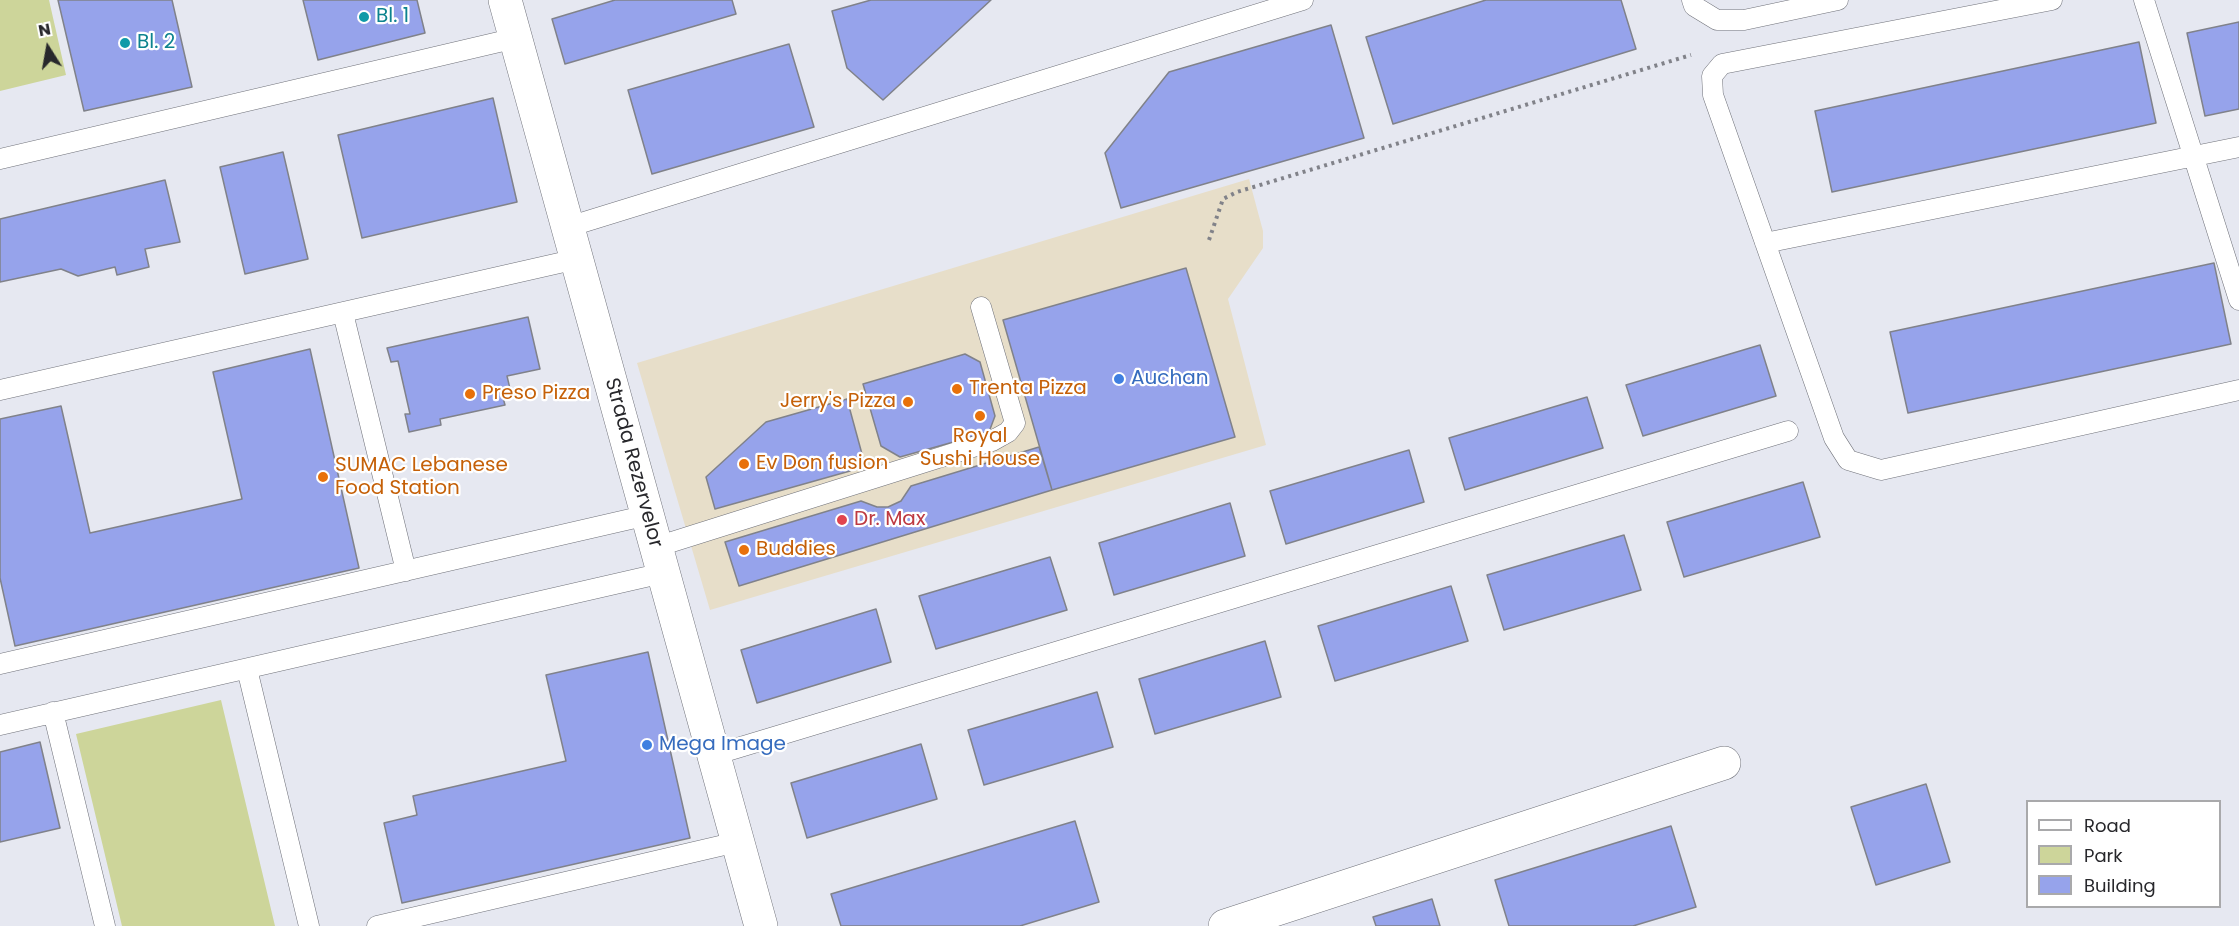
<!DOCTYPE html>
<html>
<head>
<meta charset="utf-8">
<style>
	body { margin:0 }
	#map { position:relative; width:2239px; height:926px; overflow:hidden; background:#e6e8f1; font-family:Poppins,sans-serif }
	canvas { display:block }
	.legend { position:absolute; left:2026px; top:800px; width:195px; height:108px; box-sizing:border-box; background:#fff; border:2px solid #a9a9ab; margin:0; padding:8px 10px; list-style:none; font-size:18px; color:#28282c }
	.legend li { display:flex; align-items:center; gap:12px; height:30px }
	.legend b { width:30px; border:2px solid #a9a9ab }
	.north { position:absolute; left:18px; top:18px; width:60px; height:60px; -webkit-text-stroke:4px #fff; paint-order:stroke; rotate:349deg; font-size:16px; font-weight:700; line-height:24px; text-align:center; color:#28282c }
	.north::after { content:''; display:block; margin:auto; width:21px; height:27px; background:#28282c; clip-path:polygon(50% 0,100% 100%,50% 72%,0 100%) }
</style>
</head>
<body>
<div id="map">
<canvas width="2239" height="926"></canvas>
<ul class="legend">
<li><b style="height:8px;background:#fff"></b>Road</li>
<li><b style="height:16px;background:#cdd59a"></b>Park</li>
<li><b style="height:16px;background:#96a3eb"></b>Building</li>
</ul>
<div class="north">N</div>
</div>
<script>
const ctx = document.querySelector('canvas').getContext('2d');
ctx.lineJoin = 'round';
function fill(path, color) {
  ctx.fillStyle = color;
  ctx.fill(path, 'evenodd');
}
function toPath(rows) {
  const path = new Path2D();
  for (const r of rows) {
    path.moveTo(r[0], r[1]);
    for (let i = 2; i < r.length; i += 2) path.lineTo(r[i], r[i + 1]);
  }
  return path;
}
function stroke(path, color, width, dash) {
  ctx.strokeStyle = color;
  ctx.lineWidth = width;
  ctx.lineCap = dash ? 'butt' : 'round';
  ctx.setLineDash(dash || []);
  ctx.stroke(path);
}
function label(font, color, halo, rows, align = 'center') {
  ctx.font = font + ' Poppins,sans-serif';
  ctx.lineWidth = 4.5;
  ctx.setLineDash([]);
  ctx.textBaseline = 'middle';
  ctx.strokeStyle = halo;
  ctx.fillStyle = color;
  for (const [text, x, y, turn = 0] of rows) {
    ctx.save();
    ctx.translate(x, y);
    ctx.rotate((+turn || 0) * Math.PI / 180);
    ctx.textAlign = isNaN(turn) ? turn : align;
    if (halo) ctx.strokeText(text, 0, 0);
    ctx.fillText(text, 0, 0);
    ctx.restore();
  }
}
fill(toPath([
	[1249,179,1263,231,1263,248,1228,299,1266,445,710,610,637,363]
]), '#e7dec9');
fill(toPath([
	[0,0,49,0,66,75,0,91],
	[221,700,275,926,122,926,76,734]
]), '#cdd59a');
const building = toPath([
	[58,0,172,0,192,87,84,111,58,0],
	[303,0,417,0,425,33,318,60,303,0],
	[615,0,732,0,736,14,565,64,552,19,615,0],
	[871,0,991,0,883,100,847,68,832,11,871,0],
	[1486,0,1621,0,1636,49,1393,124,1366,37,1486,0],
	[2239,22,2239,109,2205,116,2187,33,2239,22],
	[1331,25,1364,138,1121,208,1105,153,1169,72,1331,25],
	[2139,42,2156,123,1832,192,1815,111,2139,42],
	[789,44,814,127,652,174,628,90,789,44],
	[493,98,517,202,362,238,338,135,493,98],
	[283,152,308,259,245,274,220,167,283,152],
	[165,180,180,242,145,249,149,267,117,275,115,267,78,276,61,269,0,282,0,219,165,180],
	[2214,263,2231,344,1908,413,1890,332,2214,263],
	[1186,268,1235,437,1052,490,1003,320,1186,268],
	[528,317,540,369,507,376,511,393,502,394,505,405,440,419,441,425,409,432,405,414,410,414,398,361,391,362,387,348,528,317],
	[1760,345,1776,396,1643,436,1626,385,1760,345],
	[310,349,359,568,15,646,0,578,0,419,61,406,90,533,242,499,213,372,310,349],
	[965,354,980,362,995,416,989,432,900,457,881,446,863,384,965,354],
	[1587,397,1603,448,1465,490,1449,438,1587,397],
	[847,399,862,454,850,471,715,509,706,477,766,422,847,399],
	[1039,447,1052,490,739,586,725,542,861,501,877,507,888,507,901,501,911,486,1039,447],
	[1409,450,1424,502,1286,544,1270,491,1409,450],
	[1803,482,1820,537,1684,577,1667,522,1803,482],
	[1230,503,1245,556,1114,595,1099,543,1230,503],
	[1624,535,1641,590,1504,630,1487,575,1624,535],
	[1050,557,1067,610,936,649,919,596,1050,557],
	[1451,586,1468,641,1335,681,1318,626,1451,586],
	[876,609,891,662,757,703,741,650,876,609],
	[1265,641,1281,697,1155,734,1139,679,1265,641],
	[648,652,690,838,402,903,384,823,417,815,413,796,566,761,546,675,648,652],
	[1097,692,1113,747,984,785,968,730,1097,692],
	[40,742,60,828,0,842,0,752,40,742],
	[921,744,937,799,807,838,791,783,921,744],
	[1926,784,1950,862,1876,885,1851,807,1926,784],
	[1075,821,1099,902,1020,926,841,926,831,894,1075,821],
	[1671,826,1696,907,1633,926,1509,926,1495,880,1671,826],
	[1432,899,1440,926,1376,926,1373,917,1432,899]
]);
fill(building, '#96a3eb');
stroke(building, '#80828a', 1.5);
const service = toPath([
	[1692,0,1694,6,1717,20,1744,20,1838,0],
	[2052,0,1722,64,1712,76,1713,95,1834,438,1848,460,1881,470,2239,390],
	[2144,0,2239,300],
	[0,159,516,38],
	[568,227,1303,0],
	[1765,243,2239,147],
	[343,313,406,571],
	[0,390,577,259],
	[656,547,992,441,1008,432,1015,423,981,307],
	[0,664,648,515],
	[247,669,309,926],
	[53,712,105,926],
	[0,725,663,573],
	[714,755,1788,431],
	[377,926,737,842]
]);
const minor = toPath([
	[1225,926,1724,763]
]);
const tertiary = toPath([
	[505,0,761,926]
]);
stroke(service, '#70727a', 21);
stroke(minor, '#70727a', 34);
stroke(tertiary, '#70727a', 34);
stroke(toPath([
	[1209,240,1223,199,1237,192,1691,55]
]), '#818289', 4, [3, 4.5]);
stroke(service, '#fff', 20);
stroke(minor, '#fff', 33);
stroke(tertiary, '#fff', 33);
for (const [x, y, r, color] of [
	[364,17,6,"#0f9aa8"],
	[125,43,6,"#0f9aa8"],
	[1119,379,6,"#3f7fe0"],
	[957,389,6,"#e8710a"],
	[470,394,6,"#e8710a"],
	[908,402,6,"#e8710a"],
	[980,416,6,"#e8710a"],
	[744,464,6,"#e8710a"],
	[323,477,6,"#e8710a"],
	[842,520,6,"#e0444e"],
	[744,550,6,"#e8710a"],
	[647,745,6,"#3f7fe0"]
]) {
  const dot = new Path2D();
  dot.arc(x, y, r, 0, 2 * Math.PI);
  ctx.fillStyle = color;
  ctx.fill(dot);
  stroke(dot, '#fff', 2);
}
label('20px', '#0d838f', '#fff', [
	["Bl. 1",376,17],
	["Bl. 2",137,43]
], 'left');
label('20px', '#366cbe', '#fff', [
	["Auchan",1131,379],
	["Mega Image",659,745]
], 'left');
label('20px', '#c56008', '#fff', [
	["Trenta Pizza",969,389],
	["Preso Pizza",482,394],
	["Jerry's Pizza",896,402,"right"],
	["Royal",980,437,"center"],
	["Sushi House",980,460,"center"],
	["Ev Don fusion",756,464],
	["SUMAC Lebanese",335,466],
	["Food Station",335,489],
	["Buddies",756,550]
], 'left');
label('20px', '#28282c', '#fff', [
	["Strada Rezervelor",633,463,75]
]);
label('20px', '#be3a42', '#fff', [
	["Dr. Max",854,520]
], 'left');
</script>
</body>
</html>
